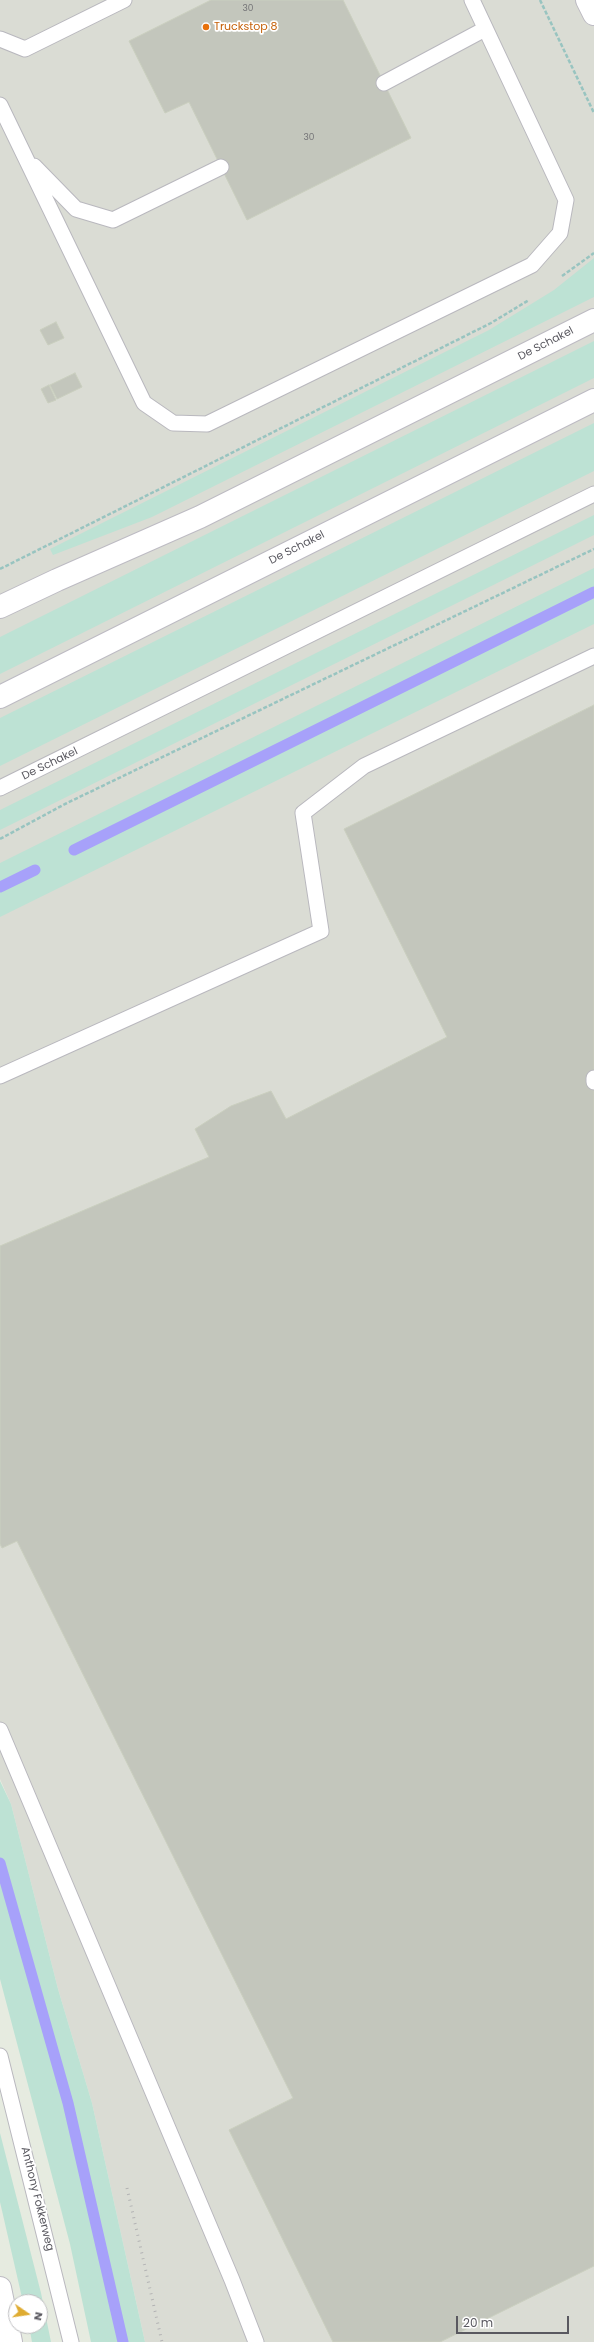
<!DOCTYPE html>
<html>
<head>
<meta charset="utf-8">
<style>
	body { margin:0 }
	#map { position:relative; width:594px; height:2342px; overflow:hidden; background:#e6ebe0; font-family:Poppins,sans-serif }
	canvas { display:block }
	.north { position:absolute; left:8px; top:2294px; width:40px; height:40px; box-sizing:border-box; background:#fff; border:1px solid #bdbdbf; border-radius:50%; rotate:103deg; font-size:11px; font-weight:700; line-height:16px; text-align:center; color:#5a5960 }
	.north::after { content:''; display:block; margin:auto; width:14px; height:18px; background:#dfac32; clip-path:polygon(50% 0,100% 100%,50% 72%,0 100%) }
	.scale { position:absolute; left:456px; top:2316px; width:113px; height:18px; box-sizing:border-box; border:2px solid #5a5960; border-top:0; padding-left:5px; font-size:12px; line-height:14px; white-space:nowrap; color:#5a5960; -webkit-text-stroke:3px #fff; paint-order:stroke }
</style>
</head>
<body>
<div id="map">
<canvas width="594" height="2342"></canvas>
<div class="north">N</div>
<div class="scale">20 m</div>
</div>
<script>
const ctx = document.querySelector('canvas').getContext('2d');
ctx.lineJoin = 'round';
function fill(path, color) {
  ctx.fillStyle = color;
  ctx.fill(path, 'evenodd');
}
function toPath(rows) {
  const path = new Path2D();
  for (const r of rows) {
    path.moveTo(r[0], r[1]);
    for (let i = 2; i < r.length; i += 2) path.lineTo(r[i], r[i + 1]);
  }
  return path;
}
function stroke(path, color, width, dash) {
  ctx.strokeStyle = color;
  ctx.lineWidth = width;
  ctx.lineCap = dash ? 'butt' : 'round';
  ctx.setLineDash(dash || []);
  ctx.stroke(path);
}
function label(font, color, halo, rows, align = 'center') {
  ctx.font = font + ' Poppins,sans-serif';
  ctx.lineWidth = 3.5;
  ctx.setLineDash([]);
  ctx.textBaseline = 'middle';
  ctx.strokeStyle = halo;
  ctx.fillStyle = color;
  for (const [text, x, y, turn = 0] of rows) {
    ctx.save();
    ctx.translate(x, y);
    ctx.rotate((+turn || 0) * Math.PI / 180);
    ctx.textAlign = isNaN(turn) ? turn : align;
    if (halo) ctx.strokeText(text, 0, 0);
    ctx.fillText(text, 0, 0);
    ctx.restore();
  }
}
fill(toPath([
	[0,0,594,0,594,2342,145,2342,92,2103,58,1989,11,1804,0,1779]
]), '#dadcd4');
fill(toPath([
	[594,258,594,297,152,517,53,555,50,549,489,330,554,290],
	[594,341,594,378,0,674,0,637],
	[594,423,594,471,0,766,0,718],
	[594,515,594,535,0,830,0,810],
	[594,568,594,624,0,917,0,863],
	[0,1781,11,1804,58,1989,92,2103,145,2342,91,2342,70,2244,0,1979],
	[0,2133,41,2293,51,2342,32,2342,29,2326,40,2326,40,2302,23,2302,0,2202]
]), '#bde2d4');
stroke(toPath([
	[74,850,594,592],
	[0,887,35,870],
	[0,1863,68,2103,123,2342]
]), '#a7a1fa', 11);
const building = toPath([
	[211,0,343,0,411,138,247,220,189,102,165,113,129,41,211,0],
	[56,322,64,338,48,345,40,330,56,322],
	[75,373,82,387,57,399,50,385,75,373],
	[49,385,56,400,48,403,41,389,49,385],
	[594,705,594,2266,440,2342,333,2342,229,2130,293,2098,17,1541,2,1548,0,1544,0,1246,209,1157,195,1129,231,1106,271,1091,286,1119,447,1037,344,829,594,705]
]);
fill(building, '#c3c6bc');
stroke(building, '#cacfbf', 1);
const lane = toPath([
	[0,39,25,49,124,0],
	[384,83,485,29],
	[0,105,144,403,173,423,207,424,532,265,560,233,566,200,472,0],
	[34,166,76,209,113,220,221,167],
	[0,788,594,494],
	[0,1076,321,931,303,813,364,766,594,656],
	[594,1078,594,1082],
	[0,1730,232,2280,256,2342],
	[0,2056,71,2342]
]);
const secondary = toPath([
	[587,0,594,14],
	[0,607,57,580,200,517,594,320],
	[0,697,594,400],
	[0,2288,11,2342]
]);
stroke(lane, '#b9b8be', 17);
stroke(secondary, '#bdbbc3', 24);
stroke(toPath([
	[540,0,594,113],
	[562,276,594,253],
	[0,569,491,323,529,300],
	[0,839,65,804,594,549]
]), '#98c4c0', 2.5, [4, 2]);
stroke(lane, '#fff', 15);
stroke(secondary, '#fff', 22);
stroke(toPath([
	[127,2188,162,2342]
]), '#b3b3b4', 3, [1, 5]);
for (const [x, y, r, color] of [
	[206,27,4,"#e8710a"]
]) {
  const dot = new Path2D();
  dot.arc(x, y, r, 0, 2 * Math.PI);
  ctx.fillStyle = color;
  ctx.fill(dot);
  stroke(dot, '#fff', 1.5);
}
label('9px', '#747477', null, [
	["30",248,9],
	["30",309,138]
]);
label('11px', '#c56008', '#fff', [
	["Truckstop 8",214,27]
], 'left');
label('11px', '#5a5960', '#fff', [
	["De Schakel",546,344,-27],
	["De Schakel",297,548,-27],
	["De Schakel",50,764,-26],
	["Anthony Fokkerweg",37,2199,76]
]);
</script>
</body>
</html>
